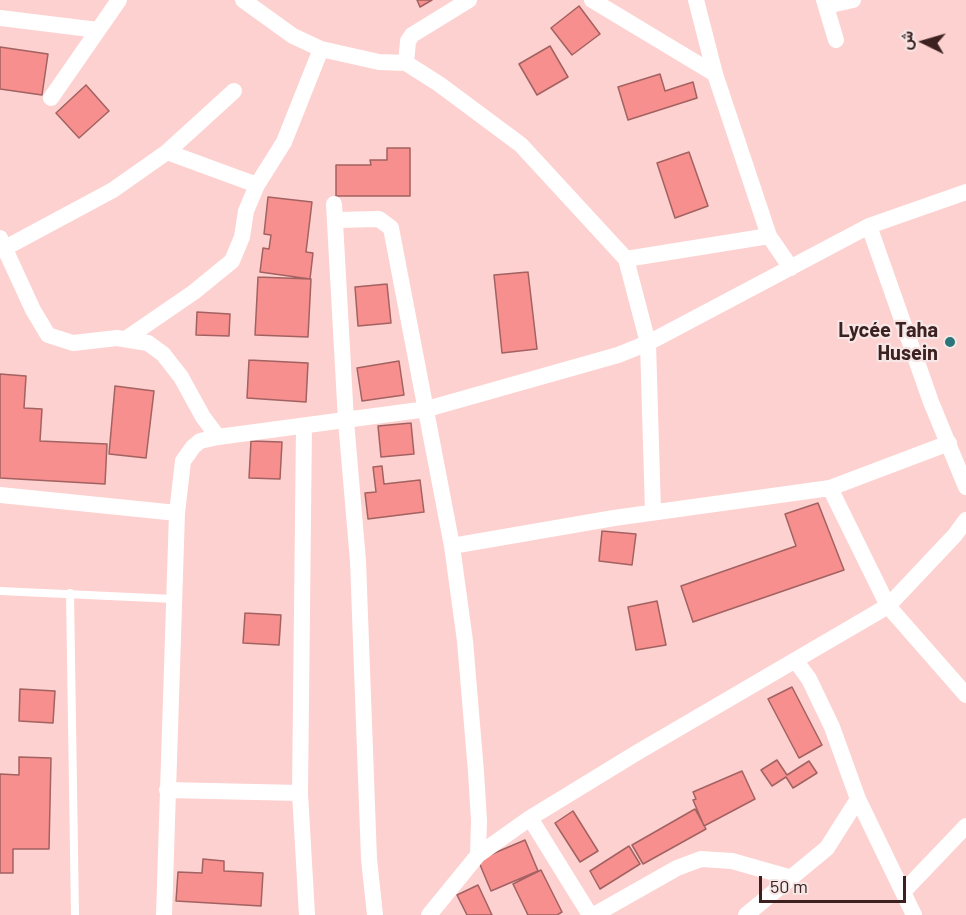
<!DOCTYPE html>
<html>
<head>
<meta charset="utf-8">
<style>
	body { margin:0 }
	#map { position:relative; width:966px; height:915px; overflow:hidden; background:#fdd1cf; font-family:Barlow,Vazirmatn,sans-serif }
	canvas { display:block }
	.north { position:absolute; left:894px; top:12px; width:60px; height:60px; -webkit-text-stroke:4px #f6e6e6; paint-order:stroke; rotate:275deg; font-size:16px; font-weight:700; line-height:24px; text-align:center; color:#3c2120 }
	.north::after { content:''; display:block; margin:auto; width:21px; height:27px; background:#3c2120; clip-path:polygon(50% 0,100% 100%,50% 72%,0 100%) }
	.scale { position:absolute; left:759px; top:876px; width:147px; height:27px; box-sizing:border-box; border:3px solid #3c2120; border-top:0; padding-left:8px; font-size:18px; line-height:21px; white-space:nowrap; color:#3c2120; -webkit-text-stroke:4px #f6e6e6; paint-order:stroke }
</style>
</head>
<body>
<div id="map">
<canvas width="966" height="915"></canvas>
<div class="north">ش</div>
<div class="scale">50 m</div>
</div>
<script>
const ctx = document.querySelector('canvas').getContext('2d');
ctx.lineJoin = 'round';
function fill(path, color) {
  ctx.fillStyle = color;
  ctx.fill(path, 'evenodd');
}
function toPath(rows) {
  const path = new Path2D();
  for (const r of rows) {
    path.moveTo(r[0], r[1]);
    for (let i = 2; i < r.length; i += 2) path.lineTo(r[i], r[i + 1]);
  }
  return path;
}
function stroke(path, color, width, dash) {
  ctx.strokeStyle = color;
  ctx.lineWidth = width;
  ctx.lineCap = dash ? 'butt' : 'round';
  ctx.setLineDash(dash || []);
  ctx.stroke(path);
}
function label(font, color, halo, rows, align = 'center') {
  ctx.font = font + ' Barlow,sans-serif';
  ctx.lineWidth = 4.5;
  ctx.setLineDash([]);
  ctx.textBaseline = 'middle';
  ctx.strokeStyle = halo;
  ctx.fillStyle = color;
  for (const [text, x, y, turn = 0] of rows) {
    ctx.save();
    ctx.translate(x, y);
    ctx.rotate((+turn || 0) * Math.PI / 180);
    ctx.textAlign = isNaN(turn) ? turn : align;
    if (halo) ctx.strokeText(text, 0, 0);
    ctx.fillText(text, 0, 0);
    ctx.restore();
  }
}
const building = toPath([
	[417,0,432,0,420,7,417,0],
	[579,6,600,34,572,55,551,28,579,6],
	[550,46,568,77,537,95,519,64,550,46],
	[0,47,48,54,42,95,0,89,0,47],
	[660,74,665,91,693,82,697,98,628,120,618,87,660,74],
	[86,85,109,111,79,138,56,113,86,85],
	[387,148,410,148,410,196,336,196,336,165,371,165,370,160,387,160,387,148],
	[689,152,708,206,675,218,657,163,689,152],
	[268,197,312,202,306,252,313,253,310,279,260,272,263,248,269,249,271,235,264,234,268,197],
	[528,272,537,349,502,353,494,275,528,272],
	[258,277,311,279,308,337,255,335,258,277],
	[387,284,391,323,358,326,355,287,387,284],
	[197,312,230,314,229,336,196,335,197,312],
	[249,360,308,363,306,402,247,398,249,360],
	[399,361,404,395,362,401,357,368,399,361],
	[0,374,26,376,24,408,42,409,40,441,107,444,105,484,0,478,0,374],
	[115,386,154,391,146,458,109,454,115,386],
	[411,423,414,454,381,457,378,426,411,423],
	[251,441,282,442,280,479,249,478,251,441],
	[382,466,384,484,420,480,424,512,368,519,365,493,376,492,373,467,382,466],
	[818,503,844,570,693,622,681,586,796,546,785,514,818,503],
	[602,531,636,534,632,565,599,561,602,531],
	[657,601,666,645,636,650,628,607,657,601],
	[245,613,281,615,279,645,243,643,245,613],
	[792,687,822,745,799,758,768,699,792,687],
	[20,689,55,691,53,723,19,721,20,689],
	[19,757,51,758,49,849,13,849,13,873,0,873,0,774,19,775,19,757],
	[777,760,787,775,809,761,817,773,793,788,786,777,772,786,761,770,777,760],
	[742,771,755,799,704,826,693,800,696,799,693,792,742,771],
	[695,809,706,829,643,864,632,845,695,809],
	[573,811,598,851,580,862,555,823,573,811],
	[525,840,538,871,491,891,478,860,525,840],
	[629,846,640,864,600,889,590,871,629,846],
	[203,859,224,861,224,871,263,873,261,906,176,901,178,872,202,873,203,859],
	[541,870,562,912,557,915,528,915,513,884,541,870],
	[478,885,492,915,467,915,457,895,478,885]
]);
fill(building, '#f68f8e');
stroke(building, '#a26261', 1.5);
stroke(toPath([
	[0,591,174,599],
	[70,593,75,915]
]), '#fff', 8);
stroke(toPath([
	[243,0,293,36,321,49,379,62,406,63,439,84,521,145,626,259,769,236],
	[592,0,715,74],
	[696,0,715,74,769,236,791,268],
	[824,0,836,40],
	[826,6,853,0],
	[0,18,98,30],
	[406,63,408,41,412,35,469,0],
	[51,98,119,0],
	[167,152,257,185],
	[334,204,346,421,358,561,369,859,375,915],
	[336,220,379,219,391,228,452,546,465,641,476,772,479,821,478,855],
	[869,226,931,402,966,487],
	[0,238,33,310,48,335,73,343,117,338,148,343,163,354,181,377,203,417,218,437],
	[5,248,113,190,167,152,234,91],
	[626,259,648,343,653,512],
	[127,338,194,292,232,261,242,237,246,211,257,185,284,142,321,49],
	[304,426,300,793,307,915],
	[830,488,888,606,966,695],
	[0,495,177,513],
	[452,546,614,518,830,488,949,443],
	[796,661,809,679,832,727,858,799,914,915],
	[167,790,300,793],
	[530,818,590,915],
	[904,891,966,826],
	[164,915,177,513,183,461,193,447,200,441,218,437,427,409,618,355,648,343,869,226,966,192],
	[429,915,478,855,530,818,638,752,888,606,955,535,966,520],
	[594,915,677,868,701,859,732,861,792,878],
	[746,915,827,848,858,799]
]), '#fff', 16);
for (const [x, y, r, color] of [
	[950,342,6,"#2c757a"]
]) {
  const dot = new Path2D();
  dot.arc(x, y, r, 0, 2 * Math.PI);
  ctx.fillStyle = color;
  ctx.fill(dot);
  stroke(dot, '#f6e6e6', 2);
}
label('bold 20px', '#3c2120', '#f6e6e6', [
	["Lycée Taha",938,330],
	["Husein",938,353]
], 'right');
</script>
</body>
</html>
